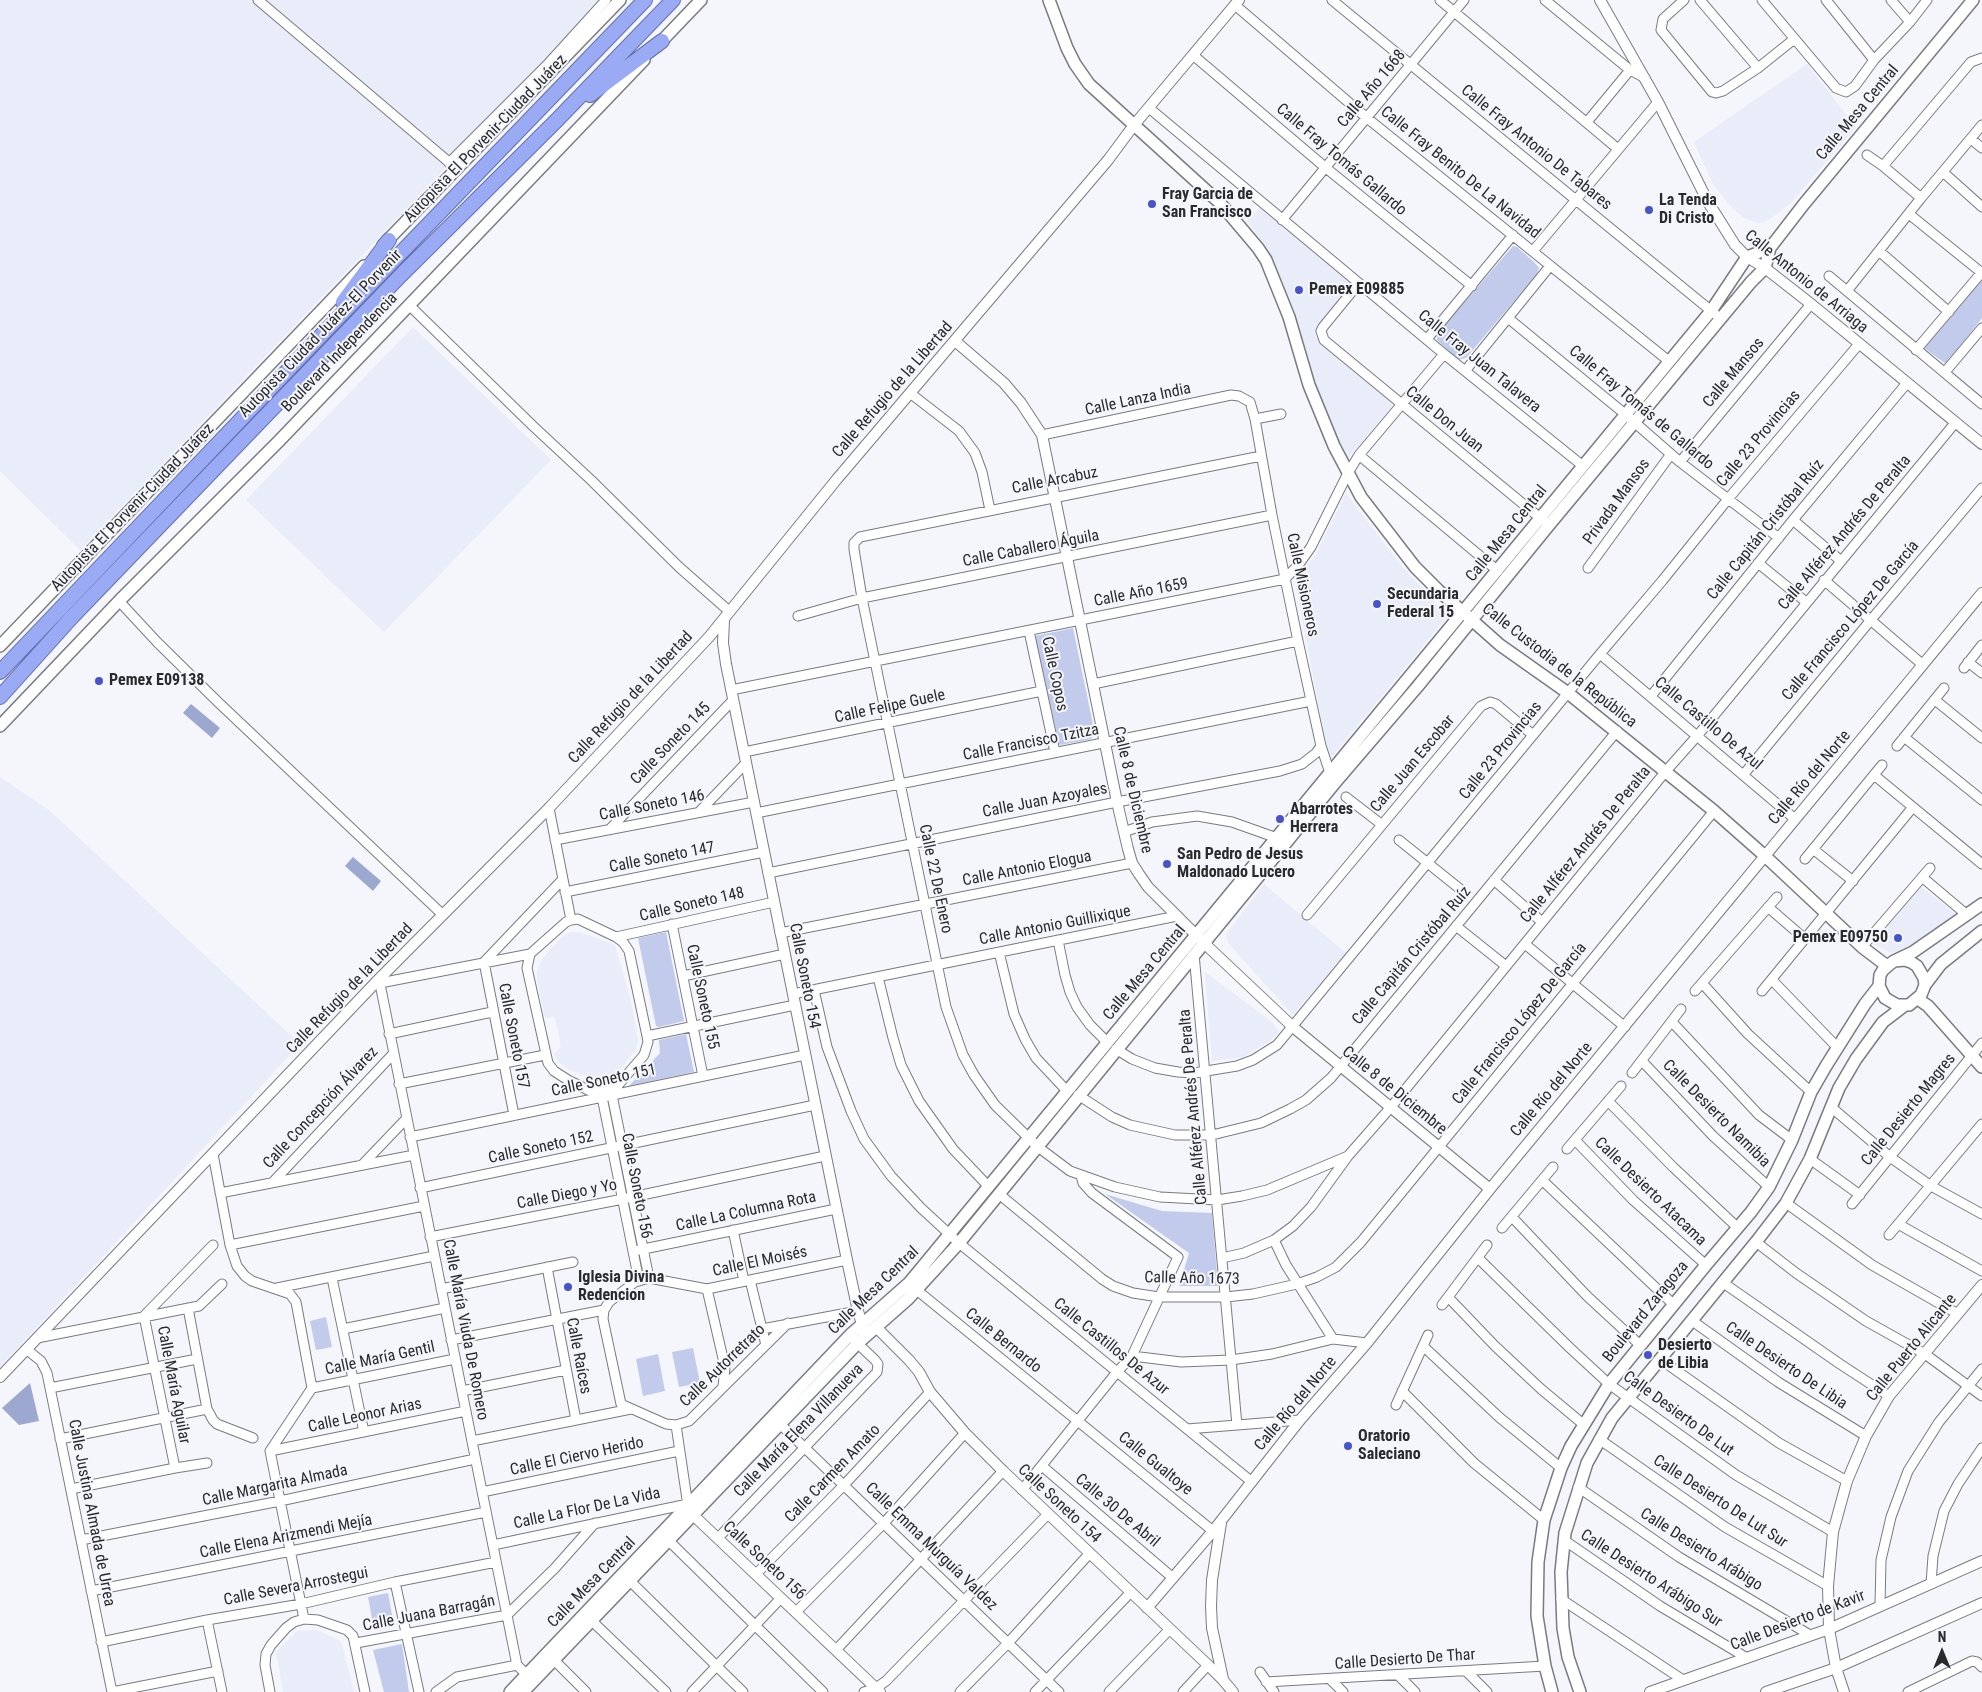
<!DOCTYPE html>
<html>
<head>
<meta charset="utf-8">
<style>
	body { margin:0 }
	#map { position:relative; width:1982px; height:1692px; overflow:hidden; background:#f4f6fb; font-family:"Roboto Condensed",sans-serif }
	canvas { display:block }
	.north { position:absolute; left:1917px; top:1627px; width:50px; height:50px; -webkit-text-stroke:4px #f4f6fb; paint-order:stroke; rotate:0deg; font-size:14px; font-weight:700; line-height:20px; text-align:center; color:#292a2c }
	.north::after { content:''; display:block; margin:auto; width:18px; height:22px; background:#292a2c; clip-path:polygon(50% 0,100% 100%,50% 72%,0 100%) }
</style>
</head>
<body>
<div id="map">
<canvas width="1982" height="1692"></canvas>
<div class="north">N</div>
</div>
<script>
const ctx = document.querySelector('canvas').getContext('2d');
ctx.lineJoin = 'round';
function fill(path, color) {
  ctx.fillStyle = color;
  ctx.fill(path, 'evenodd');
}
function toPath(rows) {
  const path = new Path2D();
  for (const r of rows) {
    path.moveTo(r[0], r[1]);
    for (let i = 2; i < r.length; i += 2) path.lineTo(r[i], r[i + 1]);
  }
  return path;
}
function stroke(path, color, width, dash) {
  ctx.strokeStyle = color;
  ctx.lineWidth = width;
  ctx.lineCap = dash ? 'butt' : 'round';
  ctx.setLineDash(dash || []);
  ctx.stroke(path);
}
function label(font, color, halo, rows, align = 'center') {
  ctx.font = font + ' "Roboto Condensed",sans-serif';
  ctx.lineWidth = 4;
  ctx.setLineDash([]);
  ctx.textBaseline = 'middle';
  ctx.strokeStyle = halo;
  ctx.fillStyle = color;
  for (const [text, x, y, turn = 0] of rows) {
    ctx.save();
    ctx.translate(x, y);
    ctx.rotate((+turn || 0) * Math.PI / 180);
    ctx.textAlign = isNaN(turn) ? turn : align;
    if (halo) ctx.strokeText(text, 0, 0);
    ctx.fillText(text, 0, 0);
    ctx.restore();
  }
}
fill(toPath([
	[0,0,606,0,80,550,0,471],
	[1807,64,1856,127,1791,203,1773,217,1764,222,1757,223,1744,218,1732,208,1713,184,1694,142],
	[1261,206,1354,283,1316,331,1316,337,1394,404,1346,460,1321,403,1285,291,1269,250,1247,221],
	[413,327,551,460,384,632,246,500],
	[1346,493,1400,564,1448,616,1329,760,1295,581,1315,556],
	[0,777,49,810,300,1044,0,1367],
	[1264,884,1346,953,1293,1015,1228,943,1226,934],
	[1919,885,1957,915,1906,950,1891,953,1875,945,1871,941],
	[571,932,579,932,615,945,631,1001,638,1040,636,1049,623,1066,608,1078,601,1080,569,1070,560,1063,554,1054,561,1047,555,1017,545,1018,537,979,537,971,542,959,562,937],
	[1205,972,1272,1022,1279,1032,1270,1041,1243,1057,1212,1061],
	[317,1630,341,1641,354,1692,283,1692,276,1652,297,1631]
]), '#e9ecf9');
fill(toPath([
	[1513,246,1517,247,1534,262,1539,268,1537,274,1466,358,1458,360,1437,340,1437,334],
	[1980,280,1982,281,1982,318,1946,364,1924,348],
	[1073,628,1095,734,1091,739,1061,745,1059,744,1035,636],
	[666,932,684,1021,659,1027,656,1026,638,938],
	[686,1034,694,1072,629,1086,660,1053,659,1040],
	[1105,1194,1162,1211,1212,1213,1218,1286,1179,1286,1189,1253],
	[326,1317,332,1347,316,1350,310,1321],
	[693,1348,700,1383,679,1387,672,1352],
	[658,1354,665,1391,643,1396,636,1359],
	[388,1593,394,1625,374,1629,368,1597],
	[402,1644,409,1692,384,1692,373,1650]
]), '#c2cbec');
fill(toPath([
	[191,704,220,728,212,738,183,713],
	[353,857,381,881,373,891,345,866],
	[30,1383,39,1421,19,1425,2,1408]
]), '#9da8d0');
const minor = toPath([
	[258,0,457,169],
	[1332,0,1715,314],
	[1440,0,1618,149],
	[1545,0,1630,70,1645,78],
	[1684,0,1663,19,1661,30,1712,92,1716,93,1723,91,1758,68,1793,40],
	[1700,0,1758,68],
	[1762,0,1836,88,1846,92,1855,86,1874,60,1910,22,1927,0],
	[1826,0,1874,60],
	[1891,0,1910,22],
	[1235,5,1367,118,1670,362],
	[1193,55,1326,168,1472,286],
	[1149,108,1444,354,1583,466],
	[1587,122,1630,70],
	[1971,139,1982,148],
	[1867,155,1883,166,1921,198],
	[449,163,546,66,606,0],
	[1883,166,1971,62,1982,58],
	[1943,172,1982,207],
	[1909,214,1982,273],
	[1282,220,1464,0],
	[1533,251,1658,102],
	[1879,251,1949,312],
	[1829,276,1982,404],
	[1359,283,1323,327,1321,331,1324,340,1545,522],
	[1847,291,1921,198,1982,125],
	[409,305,533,426,591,480,679,567,729,611],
	[1508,318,1625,414,1680,462,1779,538],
	[1427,339,1513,235],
	[1916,350,1982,272],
	[1465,371,1550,266],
	[1945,372,1982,328],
	[910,393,959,431,975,453,982,472,990,510],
	[1255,419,1281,414],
	[1042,435,1231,395,1239,396,1250,402,1255,419,1272,515,1298,641,1321,746,1331,776],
	[1359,455,1498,571],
	[1261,456,860,537,854,543,854,549,862,598,946,1007,963,1055,974,1075,995,1105,1038,1147,1070,1171,1115,1187,1160,1197,1217,1200,1242,1196,1267,1190,1348,1156],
	[1680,462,1811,304],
	[1793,520,1841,561],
	[1758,563,1806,602],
	[1588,568,1671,454],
	[1824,580,1923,665],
	[119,601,157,642,219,703,443,915],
	[798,616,862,598,1272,515],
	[1029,631,1055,752],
	[1600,654,1795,819],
	[1968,662,1982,673],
	[1964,668,1982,645],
	[1093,684,1298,641],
	[731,690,1285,579,1299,564,1311,547,1348,473,1359,455,1444,354],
	[1651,696,1793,520,1907,383],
	[1935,700,1982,738],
	[1904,737,1982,800],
	[1897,746,1944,688],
	[744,752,1042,691],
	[1744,774,1870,621,1982,488],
	[1874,775,1982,864],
	[1346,797,1381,824],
	[549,808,571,920],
	[699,812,746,763],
	[756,813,1311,701],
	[609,830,733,700],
	[1124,832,1152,822,1197,816,1232,822,1277,838],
	[555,840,754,802],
	[1399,840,1460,889],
	[1813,849,1853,881],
	[1805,859,1882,765],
	[768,873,1117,802,1280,771,1302,764,1316,753,1321,746],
	[1922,877,1967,915],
	[1494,880,1542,922],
	[565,892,764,852],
	[1768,907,1805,939],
	[1307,915,1481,706,1490,702,1496,704,1533,735],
	[672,924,703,1076],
	[1456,926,1506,966],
	[780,933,1132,863],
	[616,937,774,902],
	[1058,940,1065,975,1070,992,1077,1007,1090,1025,1108,1043],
	[1525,944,1625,1027],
	[1862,947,1930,868],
	[999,952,1014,1014,1025,1039,1036,1058,1067,1091],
	[1194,954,1237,1425],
	[683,976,785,954],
	[878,977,893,1038,901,1065,919,1101,953,1149,989,1187],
	[379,979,517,1665,531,1679],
	[1772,980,1837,1047],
	[380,983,530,954],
	[1702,983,1748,1034,1811,1092],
	[814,990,827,1047,851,1111,864,1139,891,1176,921,1208,959,1243,1252,1482],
	[1695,991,1777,897],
	[1762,991,1913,807],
	[793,994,1177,916],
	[1672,1022,1759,1115,1792,1140],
	[389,1034,492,1012],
	[647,1036,795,1005],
	[1116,1049,1132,1059,1155,1068,1178,1072,1194,1073,1237,1066,1253,1060,1277,1045,1600,654,1662,581,1728,499,1859,344],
	[1642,1061,1713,1136,1769,1187],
	[1632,1073,1681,1009],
	[399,1084,545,1055],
	[591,1090,606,1089,619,1084],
	[1078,1095,1112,1117,1130,1125,1175,1135,1212,1135,1261,1123,1290,1109,1306,1100,1331,1078,1617,731],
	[1608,1101,1673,1167,1737,1227],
	[1831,1107,1890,1157,1931,1186,1982,1214],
	[514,1115,484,962,563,879],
	[410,1137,805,1055],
	[1575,1140,1633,1200,1706,1265],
	[1567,1149,1621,1086],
	[213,1154,230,1245,237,1266,245,1276,252,1281,290,1294,296,1302,312,1388,270,1451,304,1619],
	[1810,1159,1860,1195],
	[362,1165,406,1119],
	[1542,1180,1673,1304],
	[272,1183,393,1054],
	[420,1188,815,1105],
	[220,1193,414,1155],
	[999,1194,1102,1279,1113,1286,1133,1293,1159,1297,1226,1297,1253,1294,1297,1284,1317,1277,1336,1267,1361,1242,1714,811],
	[1786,1203,1872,1265,1958,1314],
	[1852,1204,1982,1043],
	[1512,1217,1587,1296,1640,1345],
	[1898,1224,1982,1271],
	[1502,1228,1553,1167],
	[733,1230,744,1281],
	[1889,1235,1982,1124],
	[430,1237,623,1199,825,1156],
	[1274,1240,1286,1265,1333,1339],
	[1756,1242,1796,1273,1866,1321,1925,1354,1982,1396],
	[230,1245,424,1206],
	[639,1250,836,1209],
	[1222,1258,1244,1253,1274,1240,1293,1226,1311,1207,1348,1156,1391,1107,1666,771,1698,735,1955,423],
	[1478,1258,1570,1348,1609,1384,1736,1475,1833,1532],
	[547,1267,576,1420],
	[332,1278,364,1432],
	[750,1280,766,1345],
	[639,1281,602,1097,568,1080,554,1071,548,1063,527,968,530,954,566,922,571,920,578,919,616,937,623,942,629,951,647,1036,648,1042,644,1055,619,1084,612,1095,649,1278],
	[1722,1282,1840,1364,1889,1396],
	[913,1287,1213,1531],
	[277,1288,434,1256],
	[441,1289,573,1262],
	[707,1289,725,1367,723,1387],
	[1449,1298,1495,1346,1541,1389,1583,1424],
	[1442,1305,1487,1245],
	[188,1308,207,1409,213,1420,217,1424,253,1438],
	[604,1310,603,1319,621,1404,666,1424,676,1425,689,1421,788,1323],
	[1691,1320,1778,1382,1866,1436],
	[343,1329,445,1308],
	[762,1329,858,1311],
	[37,1338,199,1306,222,1284],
	[451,1340,604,1310,609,1302,635,1282,649,1278,707,1289,847,1260],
	[1423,1346,1499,1417,1561,1468],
	[26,1349,41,1361,47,1373,112,1692],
	[1132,1356,1181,1362,1231,1360,1272,1354,1333,1339,1367,1343],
	[1660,1359,1779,1443,1847,1481],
	[50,1388,197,1359],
	[312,1388,455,1359],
	[462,1391,566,1370],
	[1402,1391,1474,1463,1544,1520],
	[1396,1405,1428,1335],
	[676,1425,688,1506],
	[781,1425,1059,1692],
	[1187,1429,1300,1420],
	[60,1439,207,1409],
	[1599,1439,1725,1527,1828,1586],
	[472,1441,631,1409],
	[270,1451,466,1411],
	[1042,1466,1173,1578],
	[175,1468,144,1316,213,1245],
	[1578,1487,1679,1557,1810,1635],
	[71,1489,175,1468,207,1463],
	[1022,1490,1117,1372,1132,1356,1178,1257,1092,1193,1083,1183,1081,1176],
	[482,1492,679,1451],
	[718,1538,877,1372,878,1364,875,1360,854,1340],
	[81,1540,280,1501,475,1459],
	[668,1540,823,1692],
	[1564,1540,1660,1606,1747,1658],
	[493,1545,688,1504],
	[756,1574,844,1485,930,1392],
	[630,1581,743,1692],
	[395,1582,419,1692],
	[1931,1584,1933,1556,1944,1511,1958,1484,1982,1448],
	[91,1591,486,1512],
	[1561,1599,1683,1680],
	[1880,1605,1881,1560,1891,1517,1908,1471,1939,1422,1982,1369],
	[796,1612,884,1523,965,1433],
	[207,1620,222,1692],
	[592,1621,666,1692],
	[101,1642,207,1620,301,1604,395,1582,496,1562],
	[356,1643,507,1615,555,1568,595,1523],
	[836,1650,1003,1471],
	[554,1660,586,1692],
	[1466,1671,1487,1692],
	[1260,1672,1274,1692],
	[1398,1675,1415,1692],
	[1331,1680,1343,1692],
	[1266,1682,1545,1666],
	[112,1692,218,1671],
	[270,1692,265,1665,266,1654,271,1645,286,1628,294,1622,304,1619,318,1620,347,1630,353,1636,365,1692],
	[436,1692,457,1677,517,1665],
	[692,1692,781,1598],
	[864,1692,876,1688,886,1681,1048,1514],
	[960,1692,1008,1643,1090,1553],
	[1035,1692,1131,1592],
	[1109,1692,1170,1629],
	[1183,1692,1208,1665],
	[1908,1692,1972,1661,1977,1662,1982,1667]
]);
const tertiary = toPath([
	[1600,0,1658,102,1708,202,1735,245,1747,257,1765,268,1811,304,1982,444],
	[955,341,1004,383,1021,403,1042,435,1117,802,1128,849,1132,863,1139,874,1148,887,1204,943,1293,1027,1490,1189],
	[724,620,723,643,726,664,847,1260,858,1311,864,1331],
	[877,1328,909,1360,919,1372,930,1392,965,1433,1003,1471,1208,1665,1223,1680,1233,1692],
	[0,1377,379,979,549,808,709,637,837,479,1108,160,1134,125,1239,0],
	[690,1509,693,1515,880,1692],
	[1221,1523,1212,1580,1211,1606,1212,1628,1223,1679],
	[1147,1608,1213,1531,1300,1420,1367,1343,1490,1189,1982,593],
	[1650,1692,1829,1629,1982,1561],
	[1766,1692,1836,1668,1982,1603],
	[1844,1692,1836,1668,1829,1629,1828,1586,1833,1532,1847,1481,1866,1436,1889,1396,1982,1285]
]);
const secondary = toPath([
	[1049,0,1067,48,1075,64,1089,84,1220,203,1258,248,1266,260,1289,317,1309,385,1334,446,1361,497,1415,567,1438,590,1500,645,1568,693,1714,811,1765,856,1862,947,1887,966],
	[656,47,701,0],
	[383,245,620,0],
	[0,646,364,266],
	[0,726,119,601,279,441,644,60],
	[1894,961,1905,960,1911,962,1917,966,1924,978,1925,985,1921,995,1909,1005,1897,1005,1885,998,1879,986,1880,975,1883,970,1890,964,1894,961,1913,952,1982,904],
	[1925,985,1941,964,1982,931],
	[1918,999,1928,1006,1982,1067],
	[510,1692,850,1335,909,1283,1711,311,1747,257,1770,248],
	[523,1692,858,1343,908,1299,959,1243,1334,784,1418,686,1549,525,1751,282,1765,268,1770,248,1804,204,1973,0],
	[1552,1692,1545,1666,1537,1616,1538,1562,1544,1520,1561,1468,1571,1446,1609,1384,1706,1265,1751,1212,1769,1187,1792,1140,1811,1092,1826,1066,1865,1004,1879,986],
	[1580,1692,1568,1657,1563,1628,1561,1572,1565,1533,1587,1463,1612,1418,1756,1242,1786,1203,1810,1159,1839,1088,1856,1059,1883,1022,1904,1006]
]);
const trunk = toPath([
	[590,95,662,41],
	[343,302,389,240],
	[0,672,311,346,645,0],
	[0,697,72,617,401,275,556,121,673,0]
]);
stroke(minor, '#7a7b80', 11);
stroke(tertiary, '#7a7b80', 12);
stroke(secondary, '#7a7b80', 14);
stroke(trunk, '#626fad', 16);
stroke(minor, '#fff', 9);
stroke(tertiary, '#fff', 10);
stroke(secondary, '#fff', 11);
stroke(trunk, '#9aaaf4', 14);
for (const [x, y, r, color] of [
	[1152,204,5,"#4753c8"],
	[1649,210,5,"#4753c8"],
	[1299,290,5,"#4753c8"],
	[1377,604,5,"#4753c8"],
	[99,681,5,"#4753c8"],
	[1280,819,5,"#4753c8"],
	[1167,864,5,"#4753c8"],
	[1898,938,5,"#4753c8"],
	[568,1287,5,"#4753c8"],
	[1648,1355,5,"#4753c8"],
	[1348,1446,5,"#4753c8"]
]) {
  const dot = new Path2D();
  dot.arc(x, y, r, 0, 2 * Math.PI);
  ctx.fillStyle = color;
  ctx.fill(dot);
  stroke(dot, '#f4f6fb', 2);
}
label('16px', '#292a2c', '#f4f6fb', [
	["Calle Año 1668",1372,89,-50],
	["Calle Mesa Central",1858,113,-50],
	["Autopista El Porvenir-Ciudad Juárez",486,139,-46],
	["Calle Fray Antonio De Tabares",1536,148,39],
	["Calle Fray Tomás Gallardo",1341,160,40],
	["Calle Fray Benito De La Navidad",1460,173,39],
	["Calle Antonio de Arriaga",1806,282,39],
	["Autopista Ciudad Juárez-El Porvenir",321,334,-46],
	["Boulevard Independencia",340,353,-46],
	["Calle Fray Juan Talavera",1479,362,39],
	["Calle Mansos",1734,373,-50],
	["Calle Refugio de la Libertad",893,390,-49],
	["Calle Lanza India",1138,400,-12],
	["Calle Fray Tomás de Gallardo",1641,408,40],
	["Calle Don Juan",1444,420,39],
	["Calle 23 Provincias",1759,439,-50],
	["Calle Arcabuz",1055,481,-11],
	["Privada Mansos",1617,502,-54],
	["Autopista El Porvenir-Ciudad Juárez",133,508,-46],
	["Calle Capitán Cristóbal Ruíz",1766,530,-51],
	["Calle Alférez Andrés De Peralta",1845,533,-50],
	["Calle Mesa Central",1507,534,-51],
	["Calle Caballero Águila",1031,549,-11],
	["Calle Misioneros",1302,585,78],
	["Calle Año 1659",1141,593,-11],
	["Calle Francisco López De García",1851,621,-50],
	["Calle Custodia de la República",1559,666,38],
	["Calle Copos",1054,674,78],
	["Calle Refugio de la Libertad",631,698,-47],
	["Calle Felipe Guele",890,707,-12],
	["Calle Castillo De Azul",1708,724,40],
	["Calle Francisco Tzitza",1031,743,-11],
	["Calle Soneto 145",671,744,-46],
	["Calle 23 Provincias",1501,751,-51],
	["Calle Juan Escobar",1413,764,-50],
	["Calle Río del Norte",1810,778,-50],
	["Calle 8 de Diciembre",1132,790,77],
	["Calle Juan Azoyales",1045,801,-11],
	["Calle Soneto 146",652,806,-11],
	["Calle Alférez Andrés De Peralta",1586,845,-51],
	["Calle Soneto 147",662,858,-11],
	["Calle Antonio Elogua",1027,869,-11],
	["Calle 22 De Enero",935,879,78],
	["Calle Soneto 148",692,905,-13],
	["Calle Antonio Guillixique",1055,926,-11],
	["Calle Capitán Cristóbal Ruíz",1412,956,-50],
	["Calle Mesa Central",1145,973,-50],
	["Calle Soneto 154",804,976,79],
	["Calle Refugio de la Libertad",350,989,-46],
	["Calle Soneto 155",702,997,78],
	["Calle Francisco López De García",1520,1024,-51],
	["Calle Soneto 157",513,1036,79],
	["Calle Soneto 151",604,1081,-12],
	["Calle Río del Norte",1552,1090,-50],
	["Calle 8 de Diciembre",1394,1091,39],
	["Calle Alférez Andrés De Peralta",1194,1107,-95],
	["Calle Concepción Álvarez",321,1108,-47],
	["Calle Desierto Magres",1909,1110,-51],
	["Calle Desierto Namibia",1716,1114,45],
	["Calle Soneto 152",541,1148,-12],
	["Calle Soneto 156",636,1186,79],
	["Calle Desierto Atacama",1650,1192,44],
	["Calle Diego y Yo",567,1195,-11],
	["Calle La Columna Rota",746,1212,-12],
	["Calle El Moisés",760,1262,-12],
	["Calle Año 1673",1192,1279,1],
	["Calle Mesa Central",874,1291,-44],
	["Boulevard Zaragoza",1646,1312,-51],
	["Calle María Viuda De Romero",465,1330,79],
	["Calle Bernardo",1003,1341,39],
	["Calle Castillos De Azur",1111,1347,39],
	["Calle Puerto Alicante",1912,1348,-51],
	["Calle Raíces",578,1356,79],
	["Calle María Gentil",380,1359,-12],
	["Calle Autorretrato",723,1366,-44],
	["Calle Desierto De Libia",1786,1366,34],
	["Calle María Aguilar",173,1385,79],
	["Calle Río del Norte",1296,1404,-50],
	["Calle Desierto De Lut",1678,1414,36],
	["Calle Leonor Arias",365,1416,-12],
	["Calle María Elena Villanueva",799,1431,-46],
	["Calle El Ciervo Herido",577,1457,-12],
	["Calle Gualtoye",1155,1464,39],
	["Calle Carmen Amato",833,1474,-46],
	["Calle Margarita Almada",275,1486,-12],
	["Calle Desierto De Lut Sur",1720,1502,33],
	["Calle Soneto 154",1059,1504,43],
	["Calle La Flor De La Vida",587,1509,-12],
	["Calle 30 De Abril",1117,1511,40],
	["Calle Justina Almada de Urrea",91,1513,79],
	["Calle Elena Arizmendi Mejía",286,1537,-11],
	["Calle Emma Murguía Valdez",931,1547,44],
	["Calle Desierto Arábigo",1701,1550,32],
	["Calle Soneto 156",764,1561,43],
	["Calle Desierto Arábigo Sur",1651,1579,33],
	["Calle Mesa Central",592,1583,-46],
	["Calle Severa Arrostegui",296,1587,-11],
	["Calle Juana Barragán",429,1614,-11],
	["Calle Desierto de Kavir",1798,1621,-21],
	["Calle Desierto De Thar",1405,1660,-4]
]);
label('bold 16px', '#292a2c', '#f4f6fb', [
	["Fray Garcia de",1162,195],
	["San Francisco",1162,213],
	["La Tenda",1659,201],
	["Di Cristo",1659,219],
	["Pemex E09885",1309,290],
	["Secundaria",1387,595],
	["Federal 15",1387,613],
	["Pemex E09138",109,681],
	["Abarrotes",1290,810],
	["Herrera",1290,828],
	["San Pedro de Jesus",1177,855],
	["Maldonado Lucero",1177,873],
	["Pemex E09750",1888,938,"right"],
	["Iglesia Divina",578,1278],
	["Redencion",578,1296],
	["Desierto",1658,1346],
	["de Libia",1658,1364],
	["Oratorio",1358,1437],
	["Saleciano",1358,1455]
], 'left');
</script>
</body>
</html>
